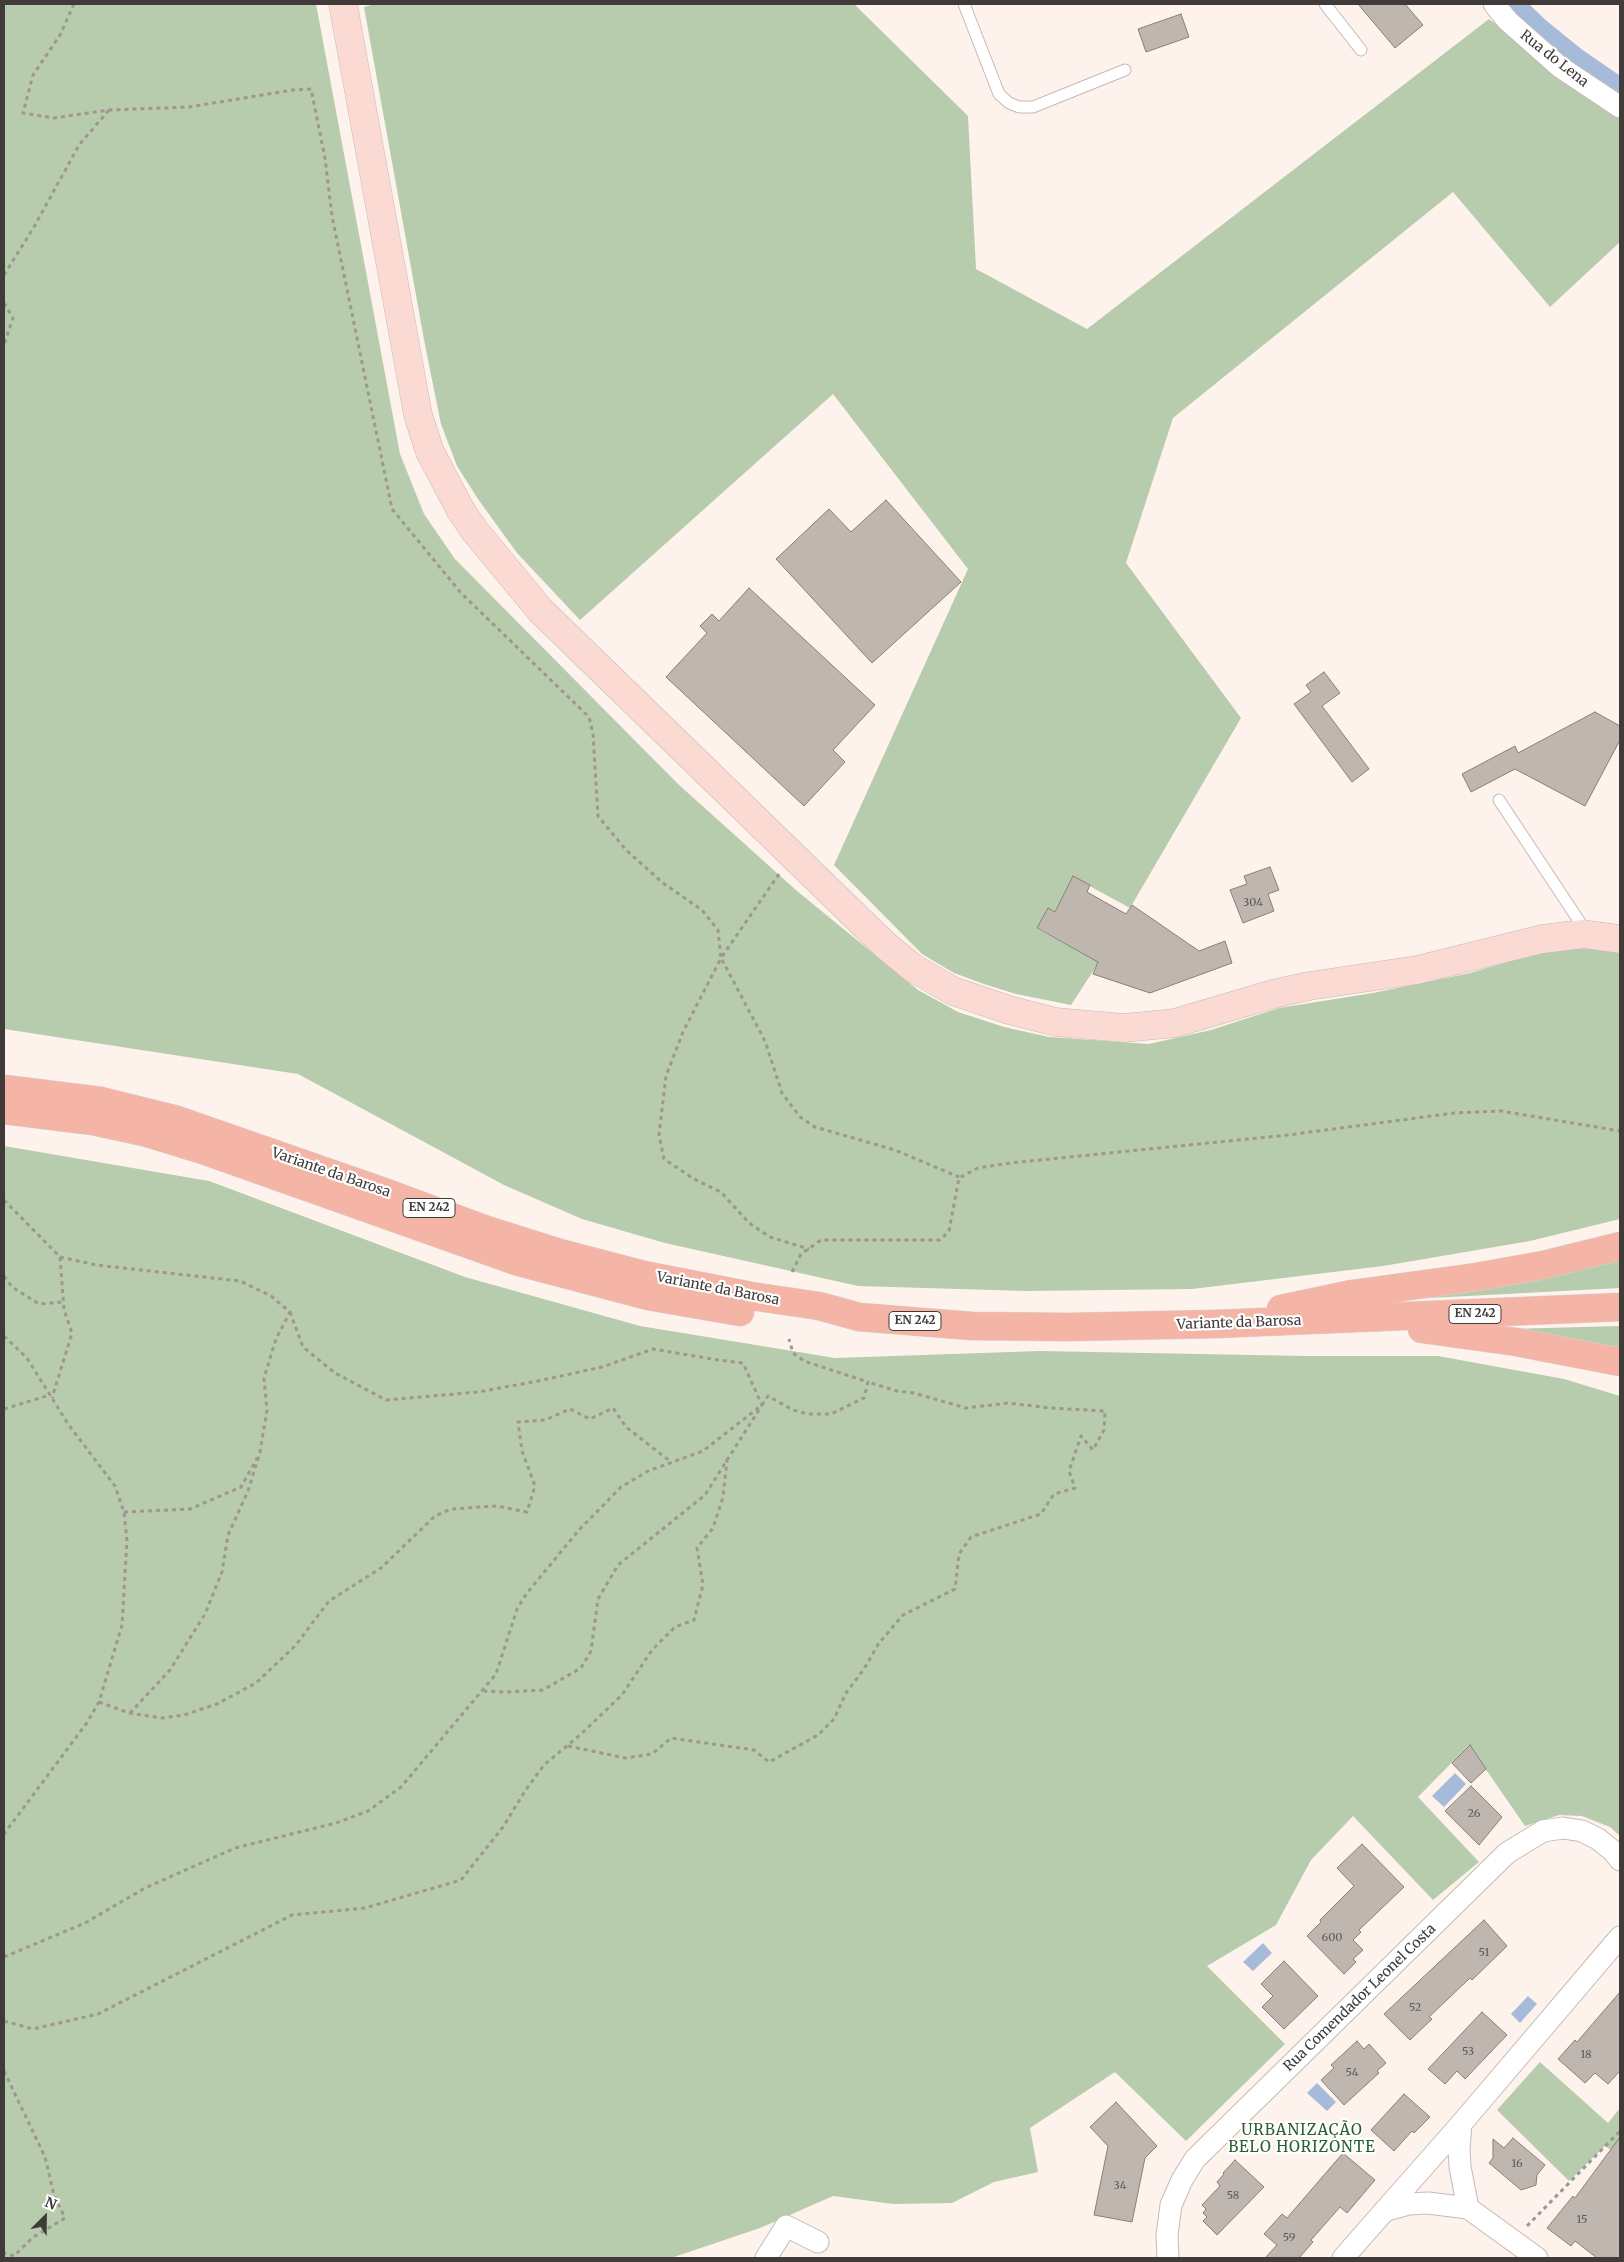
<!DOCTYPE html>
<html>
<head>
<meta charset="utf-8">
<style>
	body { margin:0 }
	#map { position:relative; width:1624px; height:2262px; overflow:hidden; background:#fef2ec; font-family:Merriweather,serif }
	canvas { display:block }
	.frame { position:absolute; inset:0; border:5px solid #403b39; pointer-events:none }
	.north { position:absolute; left:20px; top:2192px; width:50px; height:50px; -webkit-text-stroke:4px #fff; paint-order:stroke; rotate:23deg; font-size:14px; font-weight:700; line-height:20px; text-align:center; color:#403b39 }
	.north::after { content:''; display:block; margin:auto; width:18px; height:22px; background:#403b39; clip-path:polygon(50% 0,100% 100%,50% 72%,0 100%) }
</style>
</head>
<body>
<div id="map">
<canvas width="1624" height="2262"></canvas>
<div class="frame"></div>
<div class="north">N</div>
</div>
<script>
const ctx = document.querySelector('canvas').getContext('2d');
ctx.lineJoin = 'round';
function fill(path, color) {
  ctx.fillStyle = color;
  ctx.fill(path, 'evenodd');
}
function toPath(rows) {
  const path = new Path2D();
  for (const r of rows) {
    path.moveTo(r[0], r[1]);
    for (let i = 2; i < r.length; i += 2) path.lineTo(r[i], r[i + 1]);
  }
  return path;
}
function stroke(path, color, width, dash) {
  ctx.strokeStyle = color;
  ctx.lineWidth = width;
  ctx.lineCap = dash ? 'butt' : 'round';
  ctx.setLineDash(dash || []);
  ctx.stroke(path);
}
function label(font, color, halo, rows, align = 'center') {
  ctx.font = font + ' Merriweather,serif';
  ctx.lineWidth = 4.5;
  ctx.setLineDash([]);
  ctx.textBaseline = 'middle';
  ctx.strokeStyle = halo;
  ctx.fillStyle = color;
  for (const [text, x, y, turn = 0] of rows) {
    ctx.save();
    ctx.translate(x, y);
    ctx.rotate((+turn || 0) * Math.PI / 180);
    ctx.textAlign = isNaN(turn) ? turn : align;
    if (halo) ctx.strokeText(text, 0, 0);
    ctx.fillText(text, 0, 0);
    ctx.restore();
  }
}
fill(toPath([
	[4,4,316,4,400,454,424,514,455,559,678,784,797,891,918,990,958,1012,1004,1027,1049,1037,1149,1044,1211,1030,1279,1008,1373,993,1470,973,1541,952,1584,945,1613,951,1620,954,1620,1219,1530,1241,1383,1266,1192,1289,1026,1291,858,1286,665,1243,582,1219,504,1185,298,1074,4,1029],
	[375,4,854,4,968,116,976,269,1087,329,1489,19,1620,118,1620,242,1550,307,1453,192,1173,418,1126,563,1241,718,1130,908,1073,877,1055,912,1048,908,1037,929,1099,962,1071,1005,1016,994,984,984,954,973,922,954,834,865,968,569,833,394,580,620,517,553,478,499,457,466,441,424,425,345,364,7],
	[4,1146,209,1181,465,1277,640,1326,835,1358,1040,1351,1305,1356,1438,1356,1564,1379,1620,1396,1620,1836,1610,1827,1582,1816,1559,1815,1525,1826,1469,1745,1418,1797,1479,1862,1433,1900,1353,1816,1311,1860,1276,1925,1207,1966,1285,2044,1186,2141,1115,2072,1030,2128,1038,2172,994,2182,952,2203,893,2204,833,2196,760,2228,671,2258,4,2258],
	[1620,1254,1620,1288,1429,1298,1428,1291],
	[1620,1326,1620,1353,1509,1329],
	[1540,2062,1608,2123,1620,2108,1620,2156,1605,2146,1569,2181,1497,2110]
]), '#b6ccad');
fill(toPath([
	[1455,1773,1466,1784,1444,1807,1432,1796],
	[1263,1943,1272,1953,1253,1971,1243,1962],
	[1528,1996,1537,2004,1520,2023,1511,2014],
	[1317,2083,1336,2102,1327,2111,1307,2093]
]), '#a6bbd9');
stroke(toPath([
	[1513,4,1538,28,1575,58,1620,89]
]), '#a6bbd9', 22);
const building = toPath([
	[1358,4,1405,4,1423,25,1395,48,1358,4],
	[1181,14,1189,37,1146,52,1138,29,1181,14],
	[886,500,961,582,872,663,776,559,829,509,851,532,886,500],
	[749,588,875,705,833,750,845,762,804,806,666,677,707,633,700,626,712,614,719,621,749,588],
	[1324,672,1340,693,1322,706,1369,769,1352,782,1294,704,1311,692,1306,685,1324,672],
	[1595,712,1620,726,1620,740,1585,806,1515,769,1471,792,1462,774,1515,746,1518,753,1595,712],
	[1270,867,1279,890,1268,894,1274,911,1243,923,1230,890,1247,884,1244,876,1270,867],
	[1073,876,1090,885,1087,892,1126,914,1132,905,1199,951,1225,941,1232,963,1150,993,1093,974,1098,962,1037,928,1048,908,1055,912,1073,876],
	[1470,1745,1486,1769,1471,1783,1452,1763,1470,1745],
	[1471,1786,1502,1817,1479,1845,1445,1811,1471,1786],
	[1362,1844,1404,1887,1359,1930,1361,1932,1353,1940,1363,1950,1353,1959,1356,1962,1344,1974,1307,1936,1321,1922,1320,1920,1354,1886,1337,1868,1362,1844],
	[1484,1920,1507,1946,1472,1980,1470,1978,1429,2017,1432,2019,1410,2040,1384,2014,1484,1920],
	[1284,1961,1318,1996,1284,2029,1262,2007,1273,1996,1261,1984,1284,1961],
	[1620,1992,1620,2071,1608,2084,1595,2073,1585,2083,1558,2059,1575,2040,1577,2042,1620,1992],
	[1482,2012,1507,2035,1465,2079,1457,2071,1445,2084,1428,2069,1482,2012],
	[1357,2041,1364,2049,1369,2044,1386,2063,1377,2071,1379,2073,1344,2105,1321,2080,1334,2068,1331,2065,1357,2041],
	[1404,2094,1430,2117,1414,2133,1412,2131,1394,2151,1371,2130,1404,2094],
	[1116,2102,1157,2146,1145,2158,1132,2222,1094,2215,1108,2146,1090,2127,1116,2102],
	[1620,2137,1620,2258,1597,2258,1575,2241,1571,2246,1547,2228,1573,2196,1575,2198,1620,2137],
	[1513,2138,1545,2165,1537,2175,1536,2185,1521,2190,1489,2163,1493,2158,1493,2139,1504,2148,1513,2138],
	[1343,2153,1375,2180,1347,2213,1340,2207,1311,2240,1313,2242,1299,2258,1265,2258,1277,2245,1264,2234,1282,2214,1287,2218,1343,2153],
	[1235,2160,1264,2187,1217,2235,1203,2221,1207,2217,1203,2213,1206,2209,1202,2205,1220,2186,1217,2182,1224,2174,1223,2173,1235,2160]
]);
fill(building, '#bfb7af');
stroke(building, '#888078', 1);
const service = toPath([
	[964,4,999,94,1009,103,1019,107,1033,107,1125,70],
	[1325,4,1361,50],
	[1499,800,1587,933]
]);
const minor = toPath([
	[1494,4,1508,21,1560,67,1620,107],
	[1461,2124,1459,2149,1460,2167,1468,2208],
	[1384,2211,1409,2204,1428,2203,1468,2208,1537,2258],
	[766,2258,786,2226,818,2242],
	[1168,2258,1167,2235,1171,2205,1182,2180,1195,2159,1507,1853,1543,1831,1563,1828,1582,1831,1598,1839,1613,1851,1620,1860],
	[1343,2258,1461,2124,1620,1937]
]);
const secondary = toPath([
	[343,4,418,415,430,452,460,509,474,530,540,610,885,945,913,968,953,991,1009,1010,1056,1022,1124,1028,1175,1023,1273,994,1309,986,1417,970,1542,939,1583,934,1620,939]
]);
const primary = toPath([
	[4,1089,101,1101,174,1119,384,1192,484,1229,560,1253,644,1275,751,1296,819,1306,859,1317,972,1326,1068,1327,1216,1324,1620,1307],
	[4,1110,93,1121,144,1132,206,1151,519,1262,648,1296,740,1312],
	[1281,1309,1352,1294,1476,1277,1543,1265,1620,1246],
	[1422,1329,1516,1342,1620,1362]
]);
stroke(service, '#c5bab5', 13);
stroke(minor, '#c5bab5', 23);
stroke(secondary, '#c5bab5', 29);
stroke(primary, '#d5d4d3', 29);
stroke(toPath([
	[74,4,60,35,33,75,23,113,54,118,109,110,189,107,293,90,311,89,325,158,332,216,392,509,461,593,589,717,593,734,598,816,626,850,663,883,702,910,718,930,721,958,683,1032,666,1076,659,1135,664,1159,694,1179,721,1192,749,1223,770,1237,809,1249],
	[4,275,34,227,79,145,109,110],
	[4,303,13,318,4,345],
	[779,874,721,958,765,1041,782,1093,800,1117,815,1127,895,1150,959,1177],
	[4,1200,60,1257,64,1310,72,1333,52,1398],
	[60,1257,96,1265,240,1281,271,1296,290,1312,276,1339,264,1378,267,1410,260,1452,248,1491,228,1535,222,1572,205,1614,170,1670,130,1713],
	[792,1272,801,1254,821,1240,940,1240,949,1231,959,1178,978,1168,1010,1163,1288,1135,1454,1113,1501,1111,1620,1131],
	[4,1276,12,1287,39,1304,64,1302],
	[290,1312,303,1347,335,1373,386,1400,478,1392,538,1381,602,1367,653,1349,718,1360,743,1363,762,1405,705,1495,618,1565,598,1599,591,1651,581,1668,543,1690,505,1692,484,1691],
	[4,1336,27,1358,68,1424,115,1486,124,1512,127,1540,122,1625,99,1702,86,1724,4,1834],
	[4,1409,50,1395],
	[124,1512,190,1509,241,1487,257,1458],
	[99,1702,129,1713,162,1718,184,1715,217,1704,256,1683,295,1646,329,1601,381,1568,435,1516,451,1509,497,1506,527,1512,535,1486,522,1451,518,1422,545,1420,570,1409,590,1419,613,1408,626,1427,671,1462],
	[568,1746,625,1758,652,1754,671,1738,754,1750,769,1762,818,1735,834,1719,846,1693,864,1669,879,1643,903,1615,955,1589,959,1554,971,1537,1041,1514,1054,1494,1075,1488,1069,1471,1081,1436,1093,1450,1104,1430,1105,1411,1050,1408,1008,1403,966,1408,914,1393,897,1391,868,1382],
	[4,1957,85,1923,145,1888,235,1848,336,1823,368,1811,401,1787,496,1674,517,1609,527,1593,579,1530,621,1487,648,1471,703,1451,762,1405,768,1396,793,1410,808,1414,831,1414,864,1398,868,1382,804,1361,793,1353,789,1339],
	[4,2021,33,2029,98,2014,292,1915,365,1908,461,1880,503,1827,525,1791,544,1765,580,1735,622,1695,652,1650,675,1627,694,1620,703,1585,697,1548,713,1528,723,1497,727,1460],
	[4,2071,45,2157,54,2195,65,2218,32,2238,14,2256,4,2253],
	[1527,2226,1620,2131]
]), '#9f9692', 3, [4, 4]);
stroke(service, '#fff', 11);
stroke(minor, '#fff', 21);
stroke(secondary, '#fadad2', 28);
stroke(primary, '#f5b5a6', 28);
label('11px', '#605a56', null, [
	["304",1253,903],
	["26",1474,1814],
	["600",1332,1938],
	["51",1484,1953],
	["52",1415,2008],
	["53",1468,2052],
	["18",1586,2055],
	["54",1352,2073],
	["16",1517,2164],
	["34",1120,2186],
	["58",1233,2196],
	["15",1582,2220],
	["59",1289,2238]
]);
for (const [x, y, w] of [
	[429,1208,52],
	[1475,1314,52],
	[915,1321,52]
]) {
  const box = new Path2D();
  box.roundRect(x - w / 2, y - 9.5, w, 19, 4);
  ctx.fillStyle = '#fff';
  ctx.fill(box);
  stroke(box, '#403b39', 1);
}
label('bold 12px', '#403b39', null, [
	["EN 242",429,1208],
	["EN 242",1475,1314],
	["EN 242",915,1321]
]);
label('14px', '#403b39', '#fff', [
	["Rua do Lena",1554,59,38],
	["Variante da Barosa",331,1173,19],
	["Variante da Barosa",718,1289,11],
	["Variante da Barosa",1239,1323,-2],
	["Rua Comendador Leonel Costa",1360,1998,-44]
]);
ctx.letterSpacing = '1px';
label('15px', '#28602d', '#fff', [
	["URBANIZAÇÃO",1302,2131],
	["BELO HORIZONTE",1302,2148]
]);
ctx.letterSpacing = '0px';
</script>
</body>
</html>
